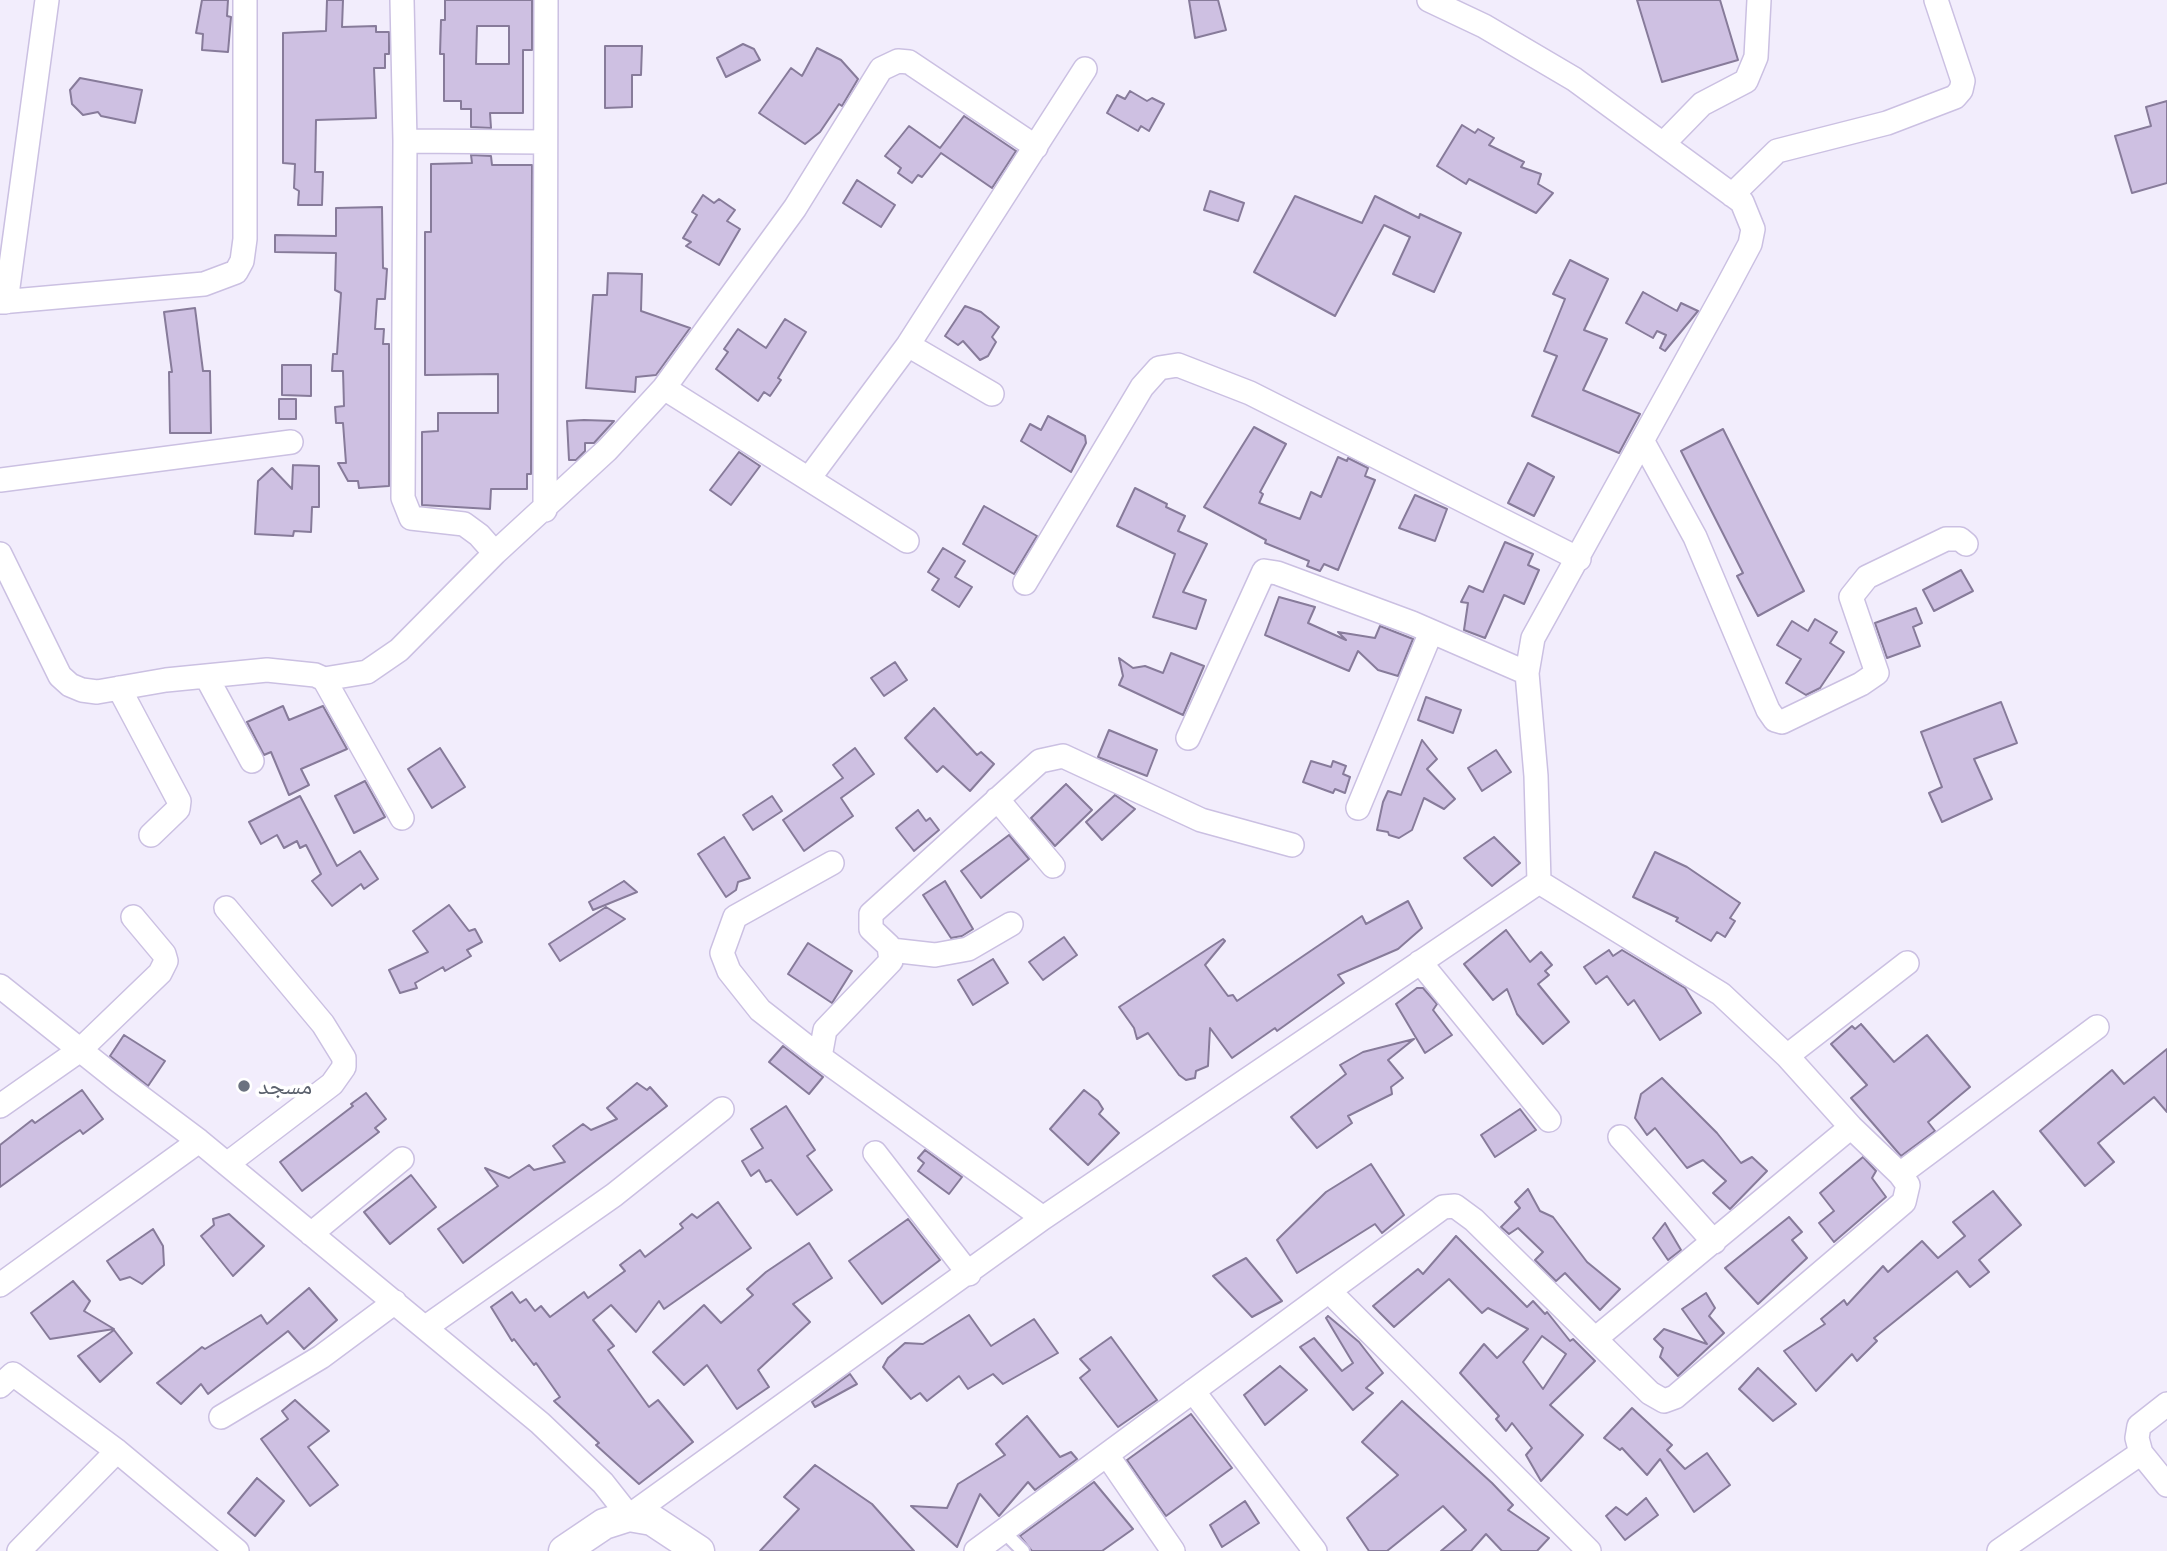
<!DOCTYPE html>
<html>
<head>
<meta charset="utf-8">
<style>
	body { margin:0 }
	canvas { display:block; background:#f2edfc }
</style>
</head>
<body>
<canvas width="2167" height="1551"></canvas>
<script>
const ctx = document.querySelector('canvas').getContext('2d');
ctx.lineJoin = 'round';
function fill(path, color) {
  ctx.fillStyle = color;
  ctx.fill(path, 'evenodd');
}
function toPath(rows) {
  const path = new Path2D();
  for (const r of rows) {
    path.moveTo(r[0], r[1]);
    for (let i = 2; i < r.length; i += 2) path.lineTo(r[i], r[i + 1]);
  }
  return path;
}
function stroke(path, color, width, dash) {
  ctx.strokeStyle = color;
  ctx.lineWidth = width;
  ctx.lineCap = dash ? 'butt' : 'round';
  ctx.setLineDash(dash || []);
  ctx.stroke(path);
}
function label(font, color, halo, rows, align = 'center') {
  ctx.font = font + ' Ubuntu,"Noto Naskh Arabic",sans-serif';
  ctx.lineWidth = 7;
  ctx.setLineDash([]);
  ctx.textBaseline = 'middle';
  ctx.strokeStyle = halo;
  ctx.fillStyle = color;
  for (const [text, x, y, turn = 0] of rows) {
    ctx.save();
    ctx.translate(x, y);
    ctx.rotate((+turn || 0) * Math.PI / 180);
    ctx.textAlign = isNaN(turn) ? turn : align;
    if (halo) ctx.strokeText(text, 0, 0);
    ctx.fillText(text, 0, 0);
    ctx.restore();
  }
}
const building = toPath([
	[202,0,228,0,227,16,231,17,228,52,202,50,203,34,196,33,202,0],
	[327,0,343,0,342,27,376,26,376,32,389,32,389,54,385,54,385,68,374,68,376,118,316,120,315,172,323,172,322,205,298,205,299,191,294,188,295,164,283,163,283,33,326,31,327,0],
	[445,0,532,0,532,50,523,50,523,113,490,113,491,128,471,127,471,109,461,109,461,101,444,101,444,54,440,54,441,20,445,20,445,0],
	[477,26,509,26,509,64,476,64,477,26],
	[1189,0,1218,0,1226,30,1195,38,1189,0],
	[1637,0,1720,0,1738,60,1662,82,1637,0],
	[743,44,754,49,760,60,726,77,717,58,743,44],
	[605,46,642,46,641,75,632,75,632,107,605,108,605,46],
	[817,48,841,60,858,79,842,106,839,104,820,132,805,144,759,113,791,68,802,76,817,48],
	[80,78,142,90,135,123,101,116,98,112,83,115,72,104,70,90,80,78],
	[1130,91,1147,101,1152,98,1164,104,1149,131,1141,126,1138,131,1107,113,1117,95,1125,99,1130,91],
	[2167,101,2167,183,2132,193,2115,136,2151,126,2146,107,2167,101],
	[964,116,1016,151,992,188,941,153,922,177,918,175,912,183,898,173,901,168,885,156,909,126,940,148,964,116],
	[1462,125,1475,133,1478,129,1494,138,1489,145,1524,162,1521,167,1541,174,1538,184,1553,193,1536,213,1469,179,1466,184,1437,166,1462,125],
	[471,155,491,156,492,165,532,165,531,474,527,474,527,489,491,489,490,509,422,505,422,432,438,431,438,413,498,413,498,374,425,375,425,232,431,232,431,164,472,163,471,155],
	[857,180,895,205,881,227,843,203,857,180],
	[1210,191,1244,203,1238,221,1204,210,1210,191],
	[703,195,714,203,719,199,735,210,727,221,740,229,719,265,686,246,691,242,683,238,697,215,692,212,703,195],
	[1295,196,1362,223,1375,196,1419,218,1420,214,1461,233,1434,292,1393,274,1410,237,1384,225,1335,316,1254,272,1295,196],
	[382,207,383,268,387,269,385,299,377,299,375,329,384,329,383,344,389,344,389,486,359,488,358,481,348,481,338,463,346,463,343,423,336,423,335,407,344,406,343,371,332,371,333,354,337,354,341,293,335,290,336,253,275,252,275,235,336,236,336,208,382,207],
	[1570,260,1608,279,1584,330,1607,339,1583,390,1640,414,1619,453,1532,416,1557,356,1544,351,1565,299,1553,294,1570,260],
	[608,273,642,274,641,311,690,328,656,375,636,377,635,392,586,388,593,295,607,295,608,273],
	[1643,292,1677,311,1681,303,1698,311,1665,351,1660,348,1666,335,1657,331,1653,338,1626,323,1643,292],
	[965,306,981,312,999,327,992,337,996,342,988,356,980,360,963,341,958,345,945,336,965,306],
	[195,308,203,371,210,371,211,433,170,433,169,372,172,372,164,312,195,308],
	[785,319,806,332,778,378,781,380,770,396,764,392,758,401,716,369,728,352,724,349,738,329,766,348,785,319],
	[282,365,311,365,311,396,282,395,282,365],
	[279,399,296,399,296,419,279,419,279,399],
	[1048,416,1085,436,1086,443,1071,472,1021,441,1030,424,1041,430,1048,416],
	[567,421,584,420,614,421,594,443,585,443,585,451,576,460,569,460,567,421],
	[1254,427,1286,444,1260,492,1263,494,1259,503,1300,519,1311,492,1321,497,1338,457,1347,461,1348,458,1368,468,1365,476,1375,480,1338,570,1324,564,1320,571,1307,566,1309,561,1265,543,1266,540,1204,507,1254,427],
	[1723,429,1804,591,1758,616,1737,576,1743,573,1681,451,1723,429],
	[739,452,760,466,731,505,710,490,739,452],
	[1528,463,1554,477,1534,516,1508,503,1528,463],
	[293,465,319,466,319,507,312,507,311,532,294,531,293,536,255,534,258,481,272,468,292,489,293,465],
	[1135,488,1167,504,1166,507,1185,516,1178,531,1207,544,1183,592,1206,600,1196,629,1153,617,1175,554,1117,526,1135,488],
	[1415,495,1447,509,1435,541,1399,528,1415,495],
	[984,506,1037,536,1014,574,963,544,984,506],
	[1505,542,1533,554,1528,565,1539,570,1524,604,1504,595,1485,638,1464,630,1468,603,1461,602,1469,586,1483,592,1505,542],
	[943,548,965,561,955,577,972,587,959,607,932,590,939,579,928,572,943,548],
	[1961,570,1973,591,1934,611,1923,590,1961,570],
	[1279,597,1315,607,1308,623,1346,640,1338,632,1375,638,1380,626,1413,639,1398,676,1378,670,1358,651,1349,671,1265,635,1279,597],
	[1916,608,1922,623,1913,627,1920,646,1887,658,1875,623,1916,608],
	[1815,619,1837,632,1830,643,1844,652,1820,688,1806,695,1786,683,1801,659,1777,645,1792,621,1808,631,1815,619],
	[1171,653,1204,666,1183,715,1119,685,1123,676,1119,658,1133,668,1145,666,1163,673,1171,653],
	[895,662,907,680,884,696,871,678,895,662],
	[1426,697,1461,710,1453,733,1418,720,1426,697],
	[2001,702,2017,743,1974,759,1992,799,1942,822,1929,793,1942,787,1921,732,2001,702],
	[283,706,289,720,323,706,347,749,301,769,309,785,289,795,271,752,264,755,247,722,283,706],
	[934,708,977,755,981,752,994,764,970,791,943,766,937,772,905,738,934,708],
	[1109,730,1157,750,1147,776,1098,757,1109,730],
	[1422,740,1437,759,1427,769,1455,799,1444,809,1424,798,1412,830,1399,838,1389,835,1388,832,1377,830,1383,802,1388,791,1401,795,1422,740],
	[440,748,465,787,432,808,408,769,440,748],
	[855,748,874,774,841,798,853,816,804,851,783,820,843,778,833,765,855,748],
	[1496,750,1511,772,1482,791,1468,768,1496,750],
	[1311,761,1331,767,1333,761,1346,766,1343,774,1350,777,1345,793,1335,789,1333,793,1303,782,1311,761],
	[365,781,385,817,354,833,335,796,365,781],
	[1066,784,1092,810,1055,846,1031,818,1066,784],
	[1115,795,1135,809,1102,840,1086,822,1115,795],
	[300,796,337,866,360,851,378,879,364,889,361,884,332,906,312,881,321,874,306,845,300,848,297,841,284,848,277,835,261,844,249,822,300,796],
	[772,796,782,811,753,830,743,815,772,796],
	[918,810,926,821,930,818,939,830,914,851,896,828,918,810],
	[1009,835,1029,859,981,898,961,871,1009,835],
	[724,837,750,878,738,882,736,890,726,897,698,854,724,837],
	[1494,837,1520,863,1492,886,1464,858,1494,837],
	[1655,852,1687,867,1740,903,1730,918,1735,921,1725,937,1717,932,1711,941,1676,921,1678,918,1633,897,1655,852],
	[624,881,637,892,593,910,589,902,624,881],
	[945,881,973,929,962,936,951,938,923,895,945,881],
	[1408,901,1422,928,1398,949,1338,975,1344,983,1277,1031,1275,1028,1232,1058,1210,1028,1208,1066,1196,1071,1195,1078,1186,1080,1179,1075,1148,1033,1137,1039,1134,1028,1119,1007,1223,939,1225,941,1205,965,1228,996,1233,995,1237,1001,1362,916,1366,924,1408,901],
	[449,905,469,931,475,929,482,942,467,950,471,956,445,971,443,967,415,983,417,988,400,993,389,970,428,952,413,931,449,905],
	[606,907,625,919,560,961,549,944,606,907],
	[1506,930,1530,962,1541,952,1552,965,1545,971,1549,975,1538,984,1569,1022,1543,1044,1517,1014,1507,989,1493,1000,1464,964,1506,930],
	[1064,937,1077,955,1043,980,1029,962,1064,937],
	[808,943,852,971,832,1003,788,974,808,943],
	[1609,950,1613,956,1622,950,1685,988,1701,1013,1660,1040,1634,1000,1628,1005,1607,976,1596,984,1584,967,1609,950],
	[993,959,1008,983,973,1005,958,980,993,959],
	[1417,988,1423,988,1437,1004,1433,1010,1452,1035,1425,1053,1396,1004,1417,988],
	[1861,1024,1894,1062,1927,1035,1970,1087,1928,1122,1935,1131,1901,1156,1851,1098,1867,1085,1831,1044,1852,1026,1855,1029,1861,1024],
	[124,1035,165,1061,148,1086,110,1056,124,1035],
	[1414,1039,1388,1060,1403,1078,1391,1087,1392,1094,1348,1116,1352,1123,1317,1148,1291,1117,1346,1074,1340,1065,1363,1052,1414,1039],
	[783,1046,823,1077,809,1094,769,1062,783,1046],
	[2167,1049,2167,1112,2154,1097,2098,1143,2114,1162,2085,1186,2040,1131,2112,1070,2124,1084,2167,1049],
	[1662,1078,1717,1133,1741,1163,1752,1157,1767,1171,1730,1209,1713,1193,1726,1181,1703,1160,1687,1168,1655,1128,1647,1135,1635,1118,1641,1094,1662,1078],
	[637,1083,647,1090,650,1087,667,1106,463,1263,438,1229,498,1186,485,1168,509,1178,529,1165,534,1170,565,1162,553,1146,583,1124,591,1130,617,1119,607,1108,637,1083],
	[82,1090,103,1119,83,1134,80,1130,61,1143,0,1187,0,1145,32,1120,35,1123,82,1090],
	[1084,1090,1098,1101,1103,1109,1099,1114,1119,1133,1088,1165,1050,1129,1084,1090],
	[366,1093,386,1119,375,1128,379,1132,302,1191,280,1162,353,1106,351,1104,366,1093],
	[786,1106,815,1150,807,1156,832,1190,797,1215,771,1180,766,1182,759,1170,751,1176,742,1161,763,1148,751,1129,786,1106],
	[1520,1109,1536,1130,1495,1157,1481,1135,1520,1109],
	[925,1150,962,1177,949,1194,918,1171,924,1163,918,1158,925,1150],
	[1863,1157,1876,1171,1872,1178,1886,1197,1834,1242,1819,1223,1834,1211,1820,1193,1863,1157],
	[1371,1164,1404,1215,1382,1233,1375,1224,1297,1273,1277,1240,1326,1192,1371,1164],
	[411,1175,436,1207,390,1244,364,1212,411,1175],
	[1528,1189,1540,1211,1553,1217,1587,1262,1620,1289,1600,1310,1565,1273,1556,1281,1535,1260,1543,1252,1518,1228,1509,1234,1501,1227,1520,1208,1515,1202,1528,1189],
	[1993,1191,2021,1225,1979,1260,1989,1272,1970,1287,1957,1271,1874,1338,1877,1341,1857,1361,1852,1354,1816,1391,1784,1351,1825,1324,1821,1319,1844,1300,1847,1305,1883,1266,1888,1272,1922,1241,1938,1258,1965,1236,1953,1222,1993,1191],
	[718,1202,751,1248,664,1309,659,1301,636,1332,611,1305,593,1320,614,1346,608,1350,649,1407,658,1400,693,1442,639,1484,596,1445,599,1443,554,1401,560,1397,536,1363,534,1365,514,1339,512,1341,491,1307,512,1292,520,1303,526,1299,535,1311,541,1306,550,1317,584,1292,588,1298,625,1271,620,1265,640,1250,645,1257,683,1228,680,1224,692,1214,697,1218,718,1202],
	[229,1214,264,1246,233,1276,201,1236,214,1225,213,1219,229,1214],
	[1789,1217,1802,1232,1792,1240,1807,1258,1758,1304,1725,1268,1789,1217],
	[908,1219,940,1260,882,1304,849,1261,908,1219],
	[1665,1223,1681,1250,1668,1260,1653,1238,1665,1223],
	[153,1229,163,1246,164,1265,142,1284,130,1277,120,1280,107,1261,153,1229],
	[1456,1236,1527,1307,1533,1301,1545,1314,1547,1312,1570,1341,1573,1339,1595,1361,1550,1405,1583,1435,1541,1481,1526,1455,1532,1448,1512,1423,1506,1431,1496,1419,1499,1416,1460,1373,1484,1344,1497,1358,1528,1329,1488,1308,1482,1313,1449,1279,1394,1327,1373,1306,1418,1269,1423,1274,1456,1236],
	[1542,1336,1566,1354,1543,1389,1523,1362,1542,1336],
	[809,1243,832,1278,793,1304,810,1322,758,1370,769,1387,737,1409,707,1365,684,1385,653,1352,704,1305,721,1323,753,1295,747,1289,766,1272,809,1243],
	[1246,1258,1282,1301,1252,1317,1213,1276,1246,1258],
	[73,1281,90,1301,84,1311,114,1329,50,1339,31,1313,73,1281],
	[309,1288,337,1320,304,1349,288,1331,208,1394,201,1384,181,1404,157,1383,202,1347,205,1349,261,1315,267,1324,309,1288],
	[1706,1293,1715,1308,1709,1316,1724,1333,1678,1376,1660,1357,1663,1348,1654,1339,1664,1329,1707,1344,1682,1309,1706,1293],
	[969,1315,991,1346,1034,1319,1058,1353,1003,1384,993,1374,968,1389,959,1376,927,1401,920,1393,911,1399,883,1367,888,1358,905,1343,923,1344,969,1315],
	[1328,1316,1359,1342,1383,1373,1366,1388,1373,1393,1353,1410,1300,1347,1314,1338,1342,1371,1353,1363,1326,1318,1328,1316],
	[114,1330,132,1353,100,1382,78,1356,114,1330],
	[1111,1337,1157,1400,1118,1427,1080,1378,1090,1370,1080,1359,1111,1337],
	[1280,1366,1307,1390,1265,1425,1244,1395,1280,1366],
	[1758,1368,1796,1404,1773,1421,1739,1389,1758,1368],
	[850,1374,857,1384,815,1407,812,1402,850,1374],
	[295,1400,329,1431,308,1447,338,1485,310,1506,261,1439,288,1419,282,1411,295,1400],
	[1402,1401,1492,1483,1513,1505,1508,1510,1549,1538,1537,1551,1502,1551,1486,1534,1471,1551,1441,1551,1466,1530,1443,1506,1387,1551,1369,1551,1347,1518,1398,1475,1362,1442,1402,1401],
	[1632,1408,1672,1445,1667,1450,1685,1469,1707,1453,1730,1485,1694,1512,1660,1459,1647,1475,1622,1448,1620,1450,1604,1438,1632,1408],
	[1191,1414,1232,1468,1166,1516,1127,1460,1191,1414],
	[1027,1416,1060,1457,1071,1452,1077,1459,1035,1490,1028,1482,999,1516,980,1494,957,1547,911,1506,947,1508,958,1484,1005,1455,996,1444,1027,1416],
	[815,1465,872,1504,914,1551,760,1551,799,1509,784,1497,815,1465],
	[257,1478,284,1501,255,1536,228,1513,257,1478],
	[1094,1482,1133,1529,1102,1551,1032,1551,1020,1536,1094,1482],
	[1646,1498,1658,1515,1625,1540,1606,1516,1616,1507,1627,1515,1646,1498],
	[1245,1501,1259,1523,1222,1547,1210,1525,1245,1501]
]);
fill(building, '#cec0e2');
stroke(building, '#877b9a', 2);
const service = toPath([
	[1003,1531,1023,1551]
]);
const minor = toPath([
	[402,0,405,141,403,498,411,518,464,524,479,535,495,553],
	[1429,0,1484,26,1574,79,1742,202,1753,229,1750,244,1726,289,1533,638,1527,673,1536,776,1539,882,1721,994,1787,1056,1851,1127,1900,1174,2097,1027],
	[405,141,544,142],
	[1663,144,1702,104,1746,81,1756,57,1759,0],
	[1732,195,1777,151,1887,123,1955,97,1961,90,1963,81,1936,0],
	[0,302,204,284,236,272,242,261,245,239,245,0],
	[6,302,47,0],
	[908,345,992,394],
	[664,388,907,541],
	[1643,442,1695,537,1768,710,1775,720,1782,722,1861,684,1877,673,1851,597,1867,577,1946,539,1960,539,1966,544],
	[810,477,908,345,1085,69],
	[0,480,291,442],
	[545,510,546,0],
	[0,554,60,676,70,685,82,690,97,692,166,680,267,670,315,675,324,679,367,672,399,650,495,553,607,450,664,388,795,208,881,69,898,61,909,62,1036,147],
	[1025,583,1142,387,1159,368,1178,365,1250,393,1579,559],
	[206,676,252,761],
	[324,679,402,818],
	[119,688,179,801,178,809,151,835],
	[1188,738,1264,571,1277,573,1412,623,1527,673],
	[997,799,1053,866],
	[1358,808,1431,632],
	[226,908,323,1024,344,1058,344,1067,332,1084,227,1164],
	[891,950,935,955,968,949,1011,924],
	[1420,962,1549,1120],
	[0,986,119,1081,199,1141,540,1423,603,1483,629,1516,1043,1218,1539,882],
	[1787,1056,1907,963],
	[820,1057,760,1010,729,971,722,953,735,917,832,863],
	[0,1106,80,1050,160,973,166,961,164,954,133,917],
	[1620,1137,1714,1242],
	[875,1153,969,1274],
	[1043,1218,820,1057,825,1030,891,961,889,946,871,929,871,914,1040,761,1063,756,1201,820,1292,845],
	[311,1234,402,1159],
	[0,1285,199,1141],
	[1329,1291,1589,1551],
	[426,1327,614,1195,722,1109],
	[1595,1339,1650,1393,1664,1401,1675,1397,1904,1202,1908,1185,1900,1174],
	[0,1386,13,1374,117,1451,237,1551],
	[1193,1391,1315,1551],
	[2167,1404,2139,1426,2137,1438,2141,1453,2167,1485],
	[221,1417,321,1357,395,1302],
	[1107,1455,1173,1551],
	[19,1551,117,1451],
	[976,1551,1443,1207,1455,1206,1474,1220,1595,1339,1851,1127],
	[1999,1551,2141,1453]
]);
const tertiary = toPath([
	[564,1551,604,1524,629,1516,652,1520,699,1551]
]);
stroke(service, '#cbc0e2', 16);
stroke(minor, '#cbc0e2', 26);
stroke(tertiary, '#cbc0e2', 33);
stroke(service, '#fff', 12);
stroke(minor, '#fff', 23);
stroke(tertiary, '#fff', 30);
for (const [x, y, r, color] of [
	[244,1086,7,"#6b7280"]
]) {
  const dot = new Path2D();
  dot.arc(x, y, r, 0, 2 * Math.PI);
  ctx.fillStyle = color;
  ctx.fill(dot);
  stroke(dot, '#fff', 2.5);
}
label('24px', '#5b616d', '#fff', [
	["مسجد",258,1086]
], 'left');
</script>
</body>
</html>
